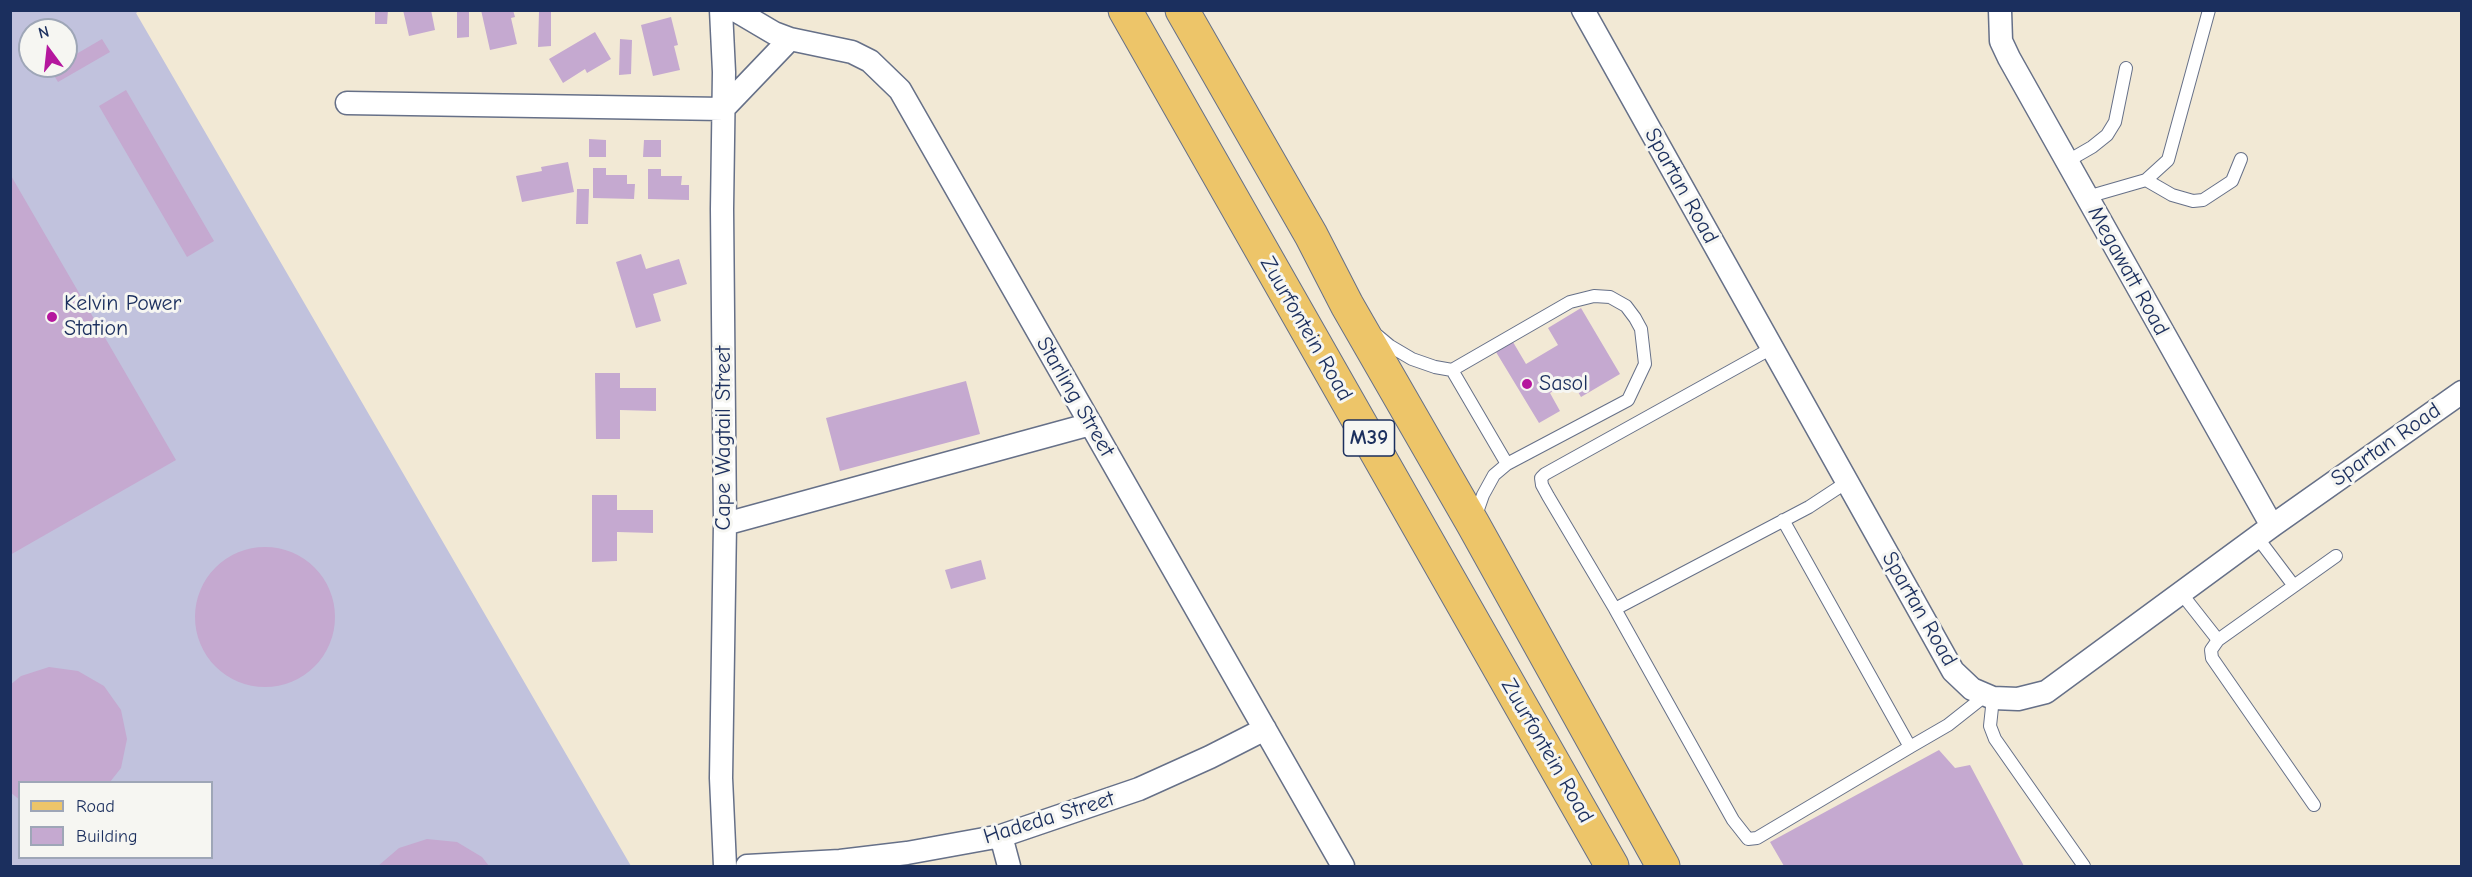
<!DOCTYPE html>
<html>
<head>
<meta charset="utf-8">
<style>
	body { margin:0 }
	#map { position:relative; width:2472px; height:877px; overflow:hidden; background:#f2e9d5; font-family:"Comic Neue",sans-serif }
	canvas { display:block }
	.frame { position:absolute; inset:0; border:12px solid #1b2f5e; pointer-events:none }
	.legend { position:absolute; left:18px; top:781px; width:195px; height:78px; box-sizing:border-box; background:#f6f6f2; border:2px solid #9ea6b7; margin:0; padding:8px 10px; list-style:none; font-size:18px; color:#1b2f5e }
	.legend li { display:flex; align-items:center; gap:12px; height:30px }
	.legend b { width:30px; border:2px solid #9ea6b7 }
	.north { position:absolute; left:18px; top:18px; width:60px; height:60px; box-sizing:border-box; background:#f6f6f2; border:2px solid #9ea6b7; border-radius:50%; rotate:345deg; font-size:16px; font-weight:700; line-height:24px; text-align:center; color:#1b2f5e }
	.north::after { content:''; display:block; margin:auto; width:21px; height:27px; background:#b5179e; clip-path:polygon(50% 0,100% 100%,50% 72%,0 100%) }
</style>
</head>
<body>
<div id="map">
<canvas width="2472" height="877"></canvas>
<div class="frame"></div>
<ul class="legend">
<li><b style="height:8px;background:#edc569"></b>Road</li>
<li><b style="height:16px;background:#c5a9d0"></b>Building</li>
</ul>
<div class="north">N</div>
</div>
<script>
const ctx = document.querySelector('canvas').getContext('2d');
ctx.lineJoin = 'round';
function fill(path, color) {
  ctx.fillStyle = color;
  ctx.fill(path, 'evenodd');
}
function toPath(rows) {
  const path = new Path2D();
  for (const r of rows) {
    if (r.length === 3) {
      path.moveTo(r[0] + r[2], r[1]);
      path.arc(r[0], r[1], r[2], 0, 2 * Math.PI);
      continue;
    }
    path.moveTo(r[0], r[1]);
    for (let i = 2; i < r.length; i += 2) path.lineTo(r[i], r[i + 1]);
  }
  return path;
}
function stroke(path, color, width, dash) {
  ctx.strokeStyle = color;
  ctx.lineWidth = width;
  ctx.lineCap = dash ? 'butt' : 'round';
  ctx.setLineDash(dash || []);
  ctx.stroke(path);
}
function label(font, color, halo, rows, align = 'center') {
  ctx.font = font + ' "Comic Neue",sans-serif';
  ctx.lineWidth = 6;
  ctx.setLineDash([]);
  ctx.textBaseline = 'middle';
  ctx.strokeStyle = halo;
  ctx.fillStyle = color;
  for (const [text, x, y, turn = 0] of rows) {
    ctx.save();
    ctx.translate(x, y);
    ctx.rotate((+turn || 0) * Math.PI / 180);
    ctx.textAlign = isNaN(turn) ? turn : align;
    if (halo) ctx.strokeText(text, 0, 0);
    ctx.fillText(text, 0, 0);
    ctx.restore();
  }
}
fill(toPath([
	[10,11,139,11,136,13,631,866,11,866],
	[30,30,66,30,66,66,30,66],
	[20,782,212,782,212,858,20,858]
]), '#c1c2dd');
fill(toPath([
	[375,10,388,10,387,24,375,24],
	[403,10,431,10,435,30,409,36],
	[457,10,469,10,469,37,457,38],
	[481,10,513,10,515,17,511,18,517,44,490,50],
	[551,11,551,46,538,47,539,12],
	[671,17,678,45,674,46,680,70,653,76,641,25],
	[595,32,611,59,587,73,585,69,563,83,549,59],
	[102,39,110,52,58,82,50,69,56,66,66,66,66,60],
	[620,39,632,40,631,74,619,75],
	[126,90,214,241,187,257,99,106],
	[589,139,606,140,606,157,589,157],
	[644,140,661,140,661,157,643,157],
	[568,162,574,192,522,202,516,176,542,171,541,167],
	[593,168,606,168,606,175,627,175,627,184,635,184,634,199,593,198],
	[648,169,661,169,661,176,682,176,681,185,689,185,689,200,648,199],
	[10,174,176,460,10,555],
	[577,189,589,189,588,224,576,224],
	[641,254,646,269,679,259,687,284,653,294,661,321,636,328,616,262],
	[1581,308,1620,374,1581,397,1571,380,1550,393,1560,411,1539,423,1496,352,1513,342,1526,364,1558,345,1548,328],
	[595,373,620,373,620,388,656,388,656,411,620,410,620,439,596,439],
	[966,381,980,434,840,471,826,418],
	[592,495,617,495,617,510,653,510,653,533,617,532,617,561,592,562],
	[265,617,70],
	[981,560,986,579,951,589,945,570],
	[49,667,78,671,104,686,121,710,127,739,121,768,110,782,20,782,20,800,10,792,10,685,21,676],
	[1939,750,1955,768,1970,765,2024,866,1784,866,1770,842],
	[427,839,457,842,482,857,489,866,378,866,399,848]
]), '#c5a9d0');
const service = toPath([
	[2066,162,2092,147,2107,135,2115,122,2126,68],
	[2146,180,2172,195,2193,201,2203,200,2232,181,2241,159],
	[2087,197,2146,180,2168,160,2209,10],
	[1378,336,1390,346,1412,359,1435,367,1452,370,1570,302,1594,296,1610,297,1626,306,1635,318,1641,329,1645,364,1628,400,1507,464,1494,475,1483,495,1475,518],
	[1772,348,1545,474,1541,478,1542,485,1548,496,1615,609,1809,507,1847,482],
	[1452,370,1507,464],
	[2257,537,2294,586],
	[2181,593,2218,640],
	[1615,609,1733,820,1748,839,1757,838,1910,747,1783,520],
	[1993,698,1990,726,1995,739,2084,866],
	[1910,747,1948,725,1986,695],
	[2314,805,2212,658,2211,650,2218,640,2336,556]
]);
const minor = toPath([
	[721,10,724,72,722,209,725,524,721,778,725,866],
	[735,10,774,33,790,39,852,52,870,61,900,90,1343,866],
	[1583,10,1953,671,1972,689,1993,698,2018,699,2046,692,2272,526,2462,392],
	[2000,10,2001,41,2009,58,2272,526],
	[347,103,723,109,790,39],
	[725,524,1091,424],
	[1001,836,1009,866],
	[747,866,840,861,907,853,1001,836,1139,789,1210,757,1265,729]
]);
const primary = toPath([
	[1125,10,1612,866],
	[1182,10,1311,235,1347,305,1473,524,1663,866]
]);
stroke(service, '#667088', 14);
stroke(minor, '#667088', 25);
stroke(primary, '#667088', 35);
stroke(service, '#fff', 12);
stroke(minor, '#fff', 22);
stroke(primary, '#edc569', 33);
for (const [x, y, r, color] of [
	[52,317,6,"#b5179e"],
	[1527,384,6,"#b5179e"]
]) {
  const dot = new Path2D();
  dot.arc(x, y, r, 0, 2 * Math.PI);
  ctx.fillStyle = color;
  ctx.fill(dot);
  stroke(dot, '#f6f6f2', 2);
}
for (const [x, y, w] of [
	[1369,438,51]
]) {
  const box = new Path2D();
  box.roundRect(x - w / 2, y - 18, w, 36, 4.5);
  ctx.fillStyle = '#f6f6f2';
  ctx.fill(box);
  stroke(box, '#1b2f5e', 1.5);
}
label('bold 21px', '#1b2f5e', null, [
	["M39",1369,438]
]);
label('22px', '#1b2f5e', '#f6f6f2', [
	["Spartan Road",1681,186,61],
	["Megawatt Road",2128,271,61],
	["Zuurfontein Road",1306,329,60],
	["Starling Street",1075,397,60],
	["Cape Wagtail Street",724,438,-90],
	["Spartan Road",2386,445,-35],
	["Spartan Road",1919,609,60],
	["Zuurfontein Road",1547,751,60],
	["Hadeda Street",1049,818,-17]
]);
label('22px', '#1b2f5e', '#f6f6f2', [
	["Kelvin Power",64,304],
	["Station",64,329],
	["Sasol",1539,384]
], 'left');
</script>
</body>
</html>
